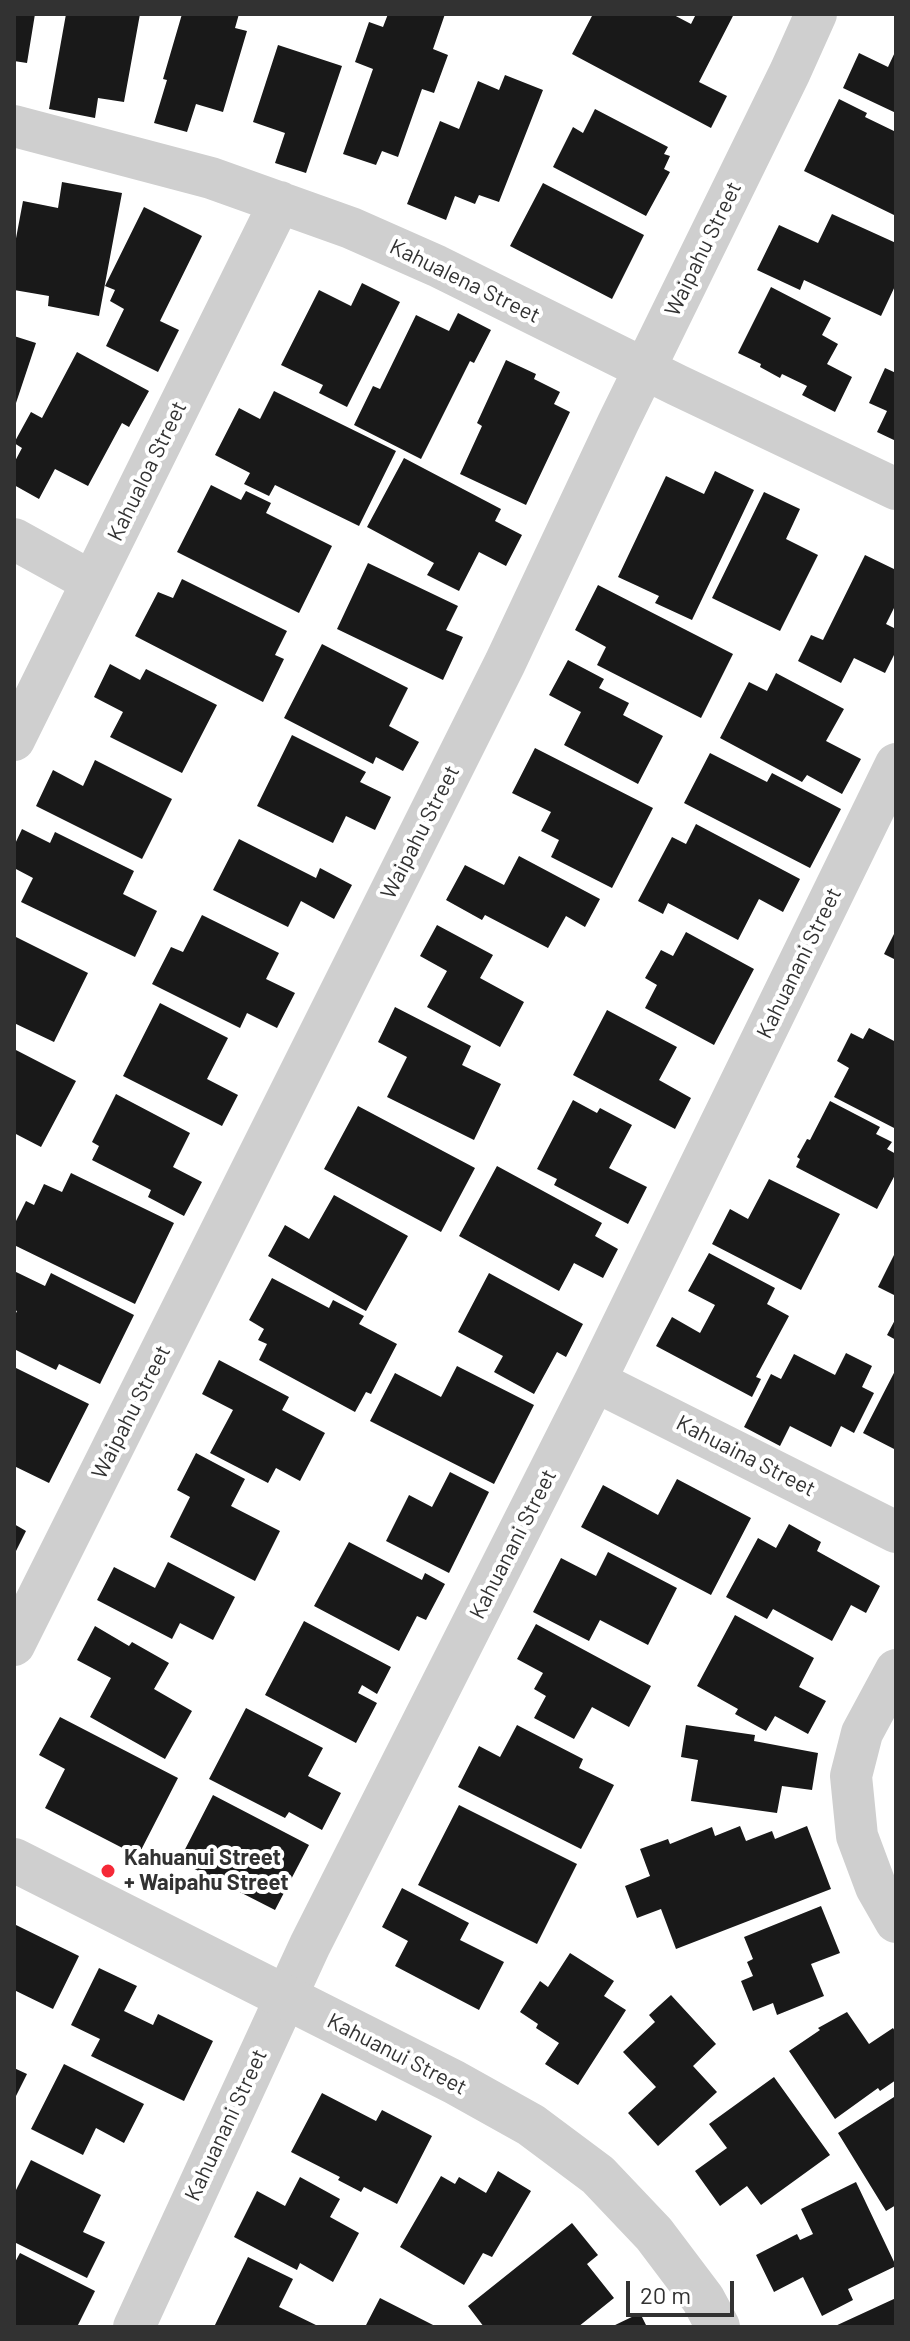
<!DOCTYPE html>
<html>
<head>
<meta charset="utf-8">
<style>
	body { margin:0 }
	#map { position:relative; width:910px; height:2341px; overflow:hidden; background:#fff; font-family:Barlow,sans-serif }
	canvas { display:block }
	.frame { position:absolute; inset:0; border:16px solid #323232; pointer-events:none }
	.scale { position:absolute; left:626px; top:2281px; width:108px; height:36px; box-sizing:border-box; border:4px solid #323232; border-top:0; padding-left:10px; font-size:24px; line-height:28px; white-space:nowrap; color:#323232; -webkit-text-stroke:6px #fff; paint-order:stroke }
</style>
</head>
<body>
<div id="map">
<canvas width="910" height="2341"></canvas>
<div class="frame"></div>
<div class="scale">20 m</div>
</div>
<script>
const ctx = document.querySelector('canvas').getContext('2d');
ctx.lineJoin = 'round';
function fill(path, color) {
  ctx.fillStyle = color;
  ctx.fill(path, 'evenodd');
}
function toPath(rows) {
  const path = new Path2D();
  for (const r of rows) {
    path.moveTo(r[0], r[1]);
    for (let i = 2; i < r.length; i += 2) path.lineTo(r[i], r[i + 1]);
  }
  return path;
}
function stroke(path, color, width, dash) {
  ctx.strokeStyle = color;
  ctx.lineWidth = width;
  ctx.lineCap = dash ? 'butt' : 'round';
  ctx.setLineDash(dash || []);
  ctx.stroke(path);
}
function label(font, color, halo, rows, align = 'center') {
  ctx.font = font + ' Barlow,sans-serif';
  ctx.lineWidth = 8;
  ctx.setLineDash([]);
  ctx.textBaseline = 'middle';
  ctx.strokeStyle = halo;
  ctx.fillStyle = color;
  for (const [text, x, y, turn = 0] of rows) {
    ctx.save();
    ctx.translate(x, y);
    ctx.rotate((+turn || 0) * Math.PI / 180);
    ctx.textAlign = isNaN(turn) ? turn : align;
    if (halo) ctx.strokeText(text, 0, 0);
    ctx.fillText(text, 0, 0);
    ctx.restore();
  }
}
fill(toPath([
	[14,14,35,14,27,63,14,61],
	[66,14,140,14,124,102,98,98,95,118,49,109],
	[182,14,239,14,235,28,247,31,223,112,196,104,187,132,154,123,167,80,163,79],
	[388,14,445,14,433,49,448,55,434,93,422,89,398,157,382,151,376,165,343,154,373,69,355,62,369,22,383,27],
	[593,14,672,14,691,24,696,14,734,14,699,82,727,96,711,128,572,54],
	[278,45,342,66,306,173,275,163,285,133,253,122],
	[896,50,896,113,843,88,859,53,888,67],
	[505,75,543,90,499,202,479,195,475,204,455,196,446,220,407,204,440,121,459,129,478,81,499,90],
	[839,99,867,113,865,117,896,132,896,216,804,171],
	[595,109,668,147,664,154,670,156,664,169,670,172,646,216,553,167,573,127,583,133],
	[62,182,122,193,99,316,48,306,49,296,14,290,14,249,23,201,58,208],
	[543,183,644,235,612,299,510,246],
	[144,207,202,236,160,321,179,330,158,372,106,346,124,309,110,301,115,290,105,286],
	[832,214,896,243,896,284,881,316,804,280,800,290,757,270,779,225,818,243],
	[362,283,400,302,347,407,319,393,323,385,281,365,319,290,351,306],
	[771,287,831,318,822,335,838,344,827,364,852,377,835,412,802,395,807,386,782,374,780,378,760,367,761,364,738,353],
	[458,313,491,330,474,363,470,361,421,459,354,425,373,386,380,389,416,315,449,331],
	[14,336,36,343,15,406,14,406],
	[77,352,149,391,129,427,122,423,88,486,55,469,39,499,14,485,14,463,22,448,14,443,31,412,42,418],
	[506,360,536,374,534,379,560,392,554,404,570,412,526,505,460,474,482,426,477,423],
	[885,368,896,373,896,441,877,432,887,411,869,403],
	[274,391,396,451,359,526,275,485,269,496,244,484,250,473,215,455,239,408,260,419],
	[404,458,501,509,495,521,522,535,506,566,479,552,459,591,427,575,434,563,367,527],
	[715,471,754,490,692,620,655,603,659,596,618,577,666,476,704,494],
	[211,485,241,500,246,491,271,503,266,513,332,546,299,613,177,552],
	[764,492,800,509,786,539,818,555,780,631,712,598],
	[865,555,896,570,896,604,886,624,896,629,896,651,885,673,854,658,841,683,798,661,811,635,823,640],
	[368,563,458,606,446,630,463,637,443,680,337,629],
	[182,579,287,631,275,655,284,659,263,702,135,636,158,592,173,598],
	[598,585,733,654,701,718,597,665,606,647,575,630],
	[322,644,408,688,389,726,419,742,403,771,376,757,373,764,284,718],
	[568,660,604,679,599,688,629,703,623,715,663,736,638,784,564,745,581,712,549,695],
	[110,664,140,680,146,669,217,705,182,773,110,737,123,712,94,697],
	[776,673,844,709,826,741,861,759,842,794,807,775,802,782,720,738,749,682,767,691],
	[292,735,366,772,360,782,391,797,375,830,346,816,333,843,257,806],
	[535,748,653,808,612,888,551,857,559,840,541,831,551,812,512,793],
	[710,753,767,782,772,773,841,809,810,868,684,803],
	[95,760,172,799,142,859,36,806,53,770,83,786],
	[696,824,800,879,783,912,759,899,738,940,668,903,663,914,638,901,672,837,686,844],
	[22,829,50,843,55,832,134,871,123,894,157,911,135,957,21,902,33,878,14,868,14,846],
	[239,839,316,878,320,868,352,885,334,919,301,901,288,927,213,890],
	[519,856,600,899,585,927,566,916,548,948,485,915,482,920,446,900,465,865,504,885],
	[202,915,279,953,266,979,295,993,277,1028,247,1013,240,1028,152,984,171,947,183,952],
	[437,925,493,955,480,978,524,1002,500,1047,427,1007,447,971,420,956],
	[896,930,896,960,884,954],
	[686,932,754,969,714,1045,645,1008,657,985,645,978,661,950,673,956],
	[14,936,88,973,54,1042,14,1023],
	[160,1003,228,1038,207,1079,238,1095,222,1126,123,1076],
	[395,1007,471,1046,462,1065,501,1084,474,1140,387,1097,407,1057,378,1042],
	[607,1010,677,1047,659,1080,691,1098,675,1129,573,1075],
	[869,1028,896,1042,896,1129,834,1097,849,1068,837,1061,851,1033,863,1039],
	[14,1049,76,1081,41,1147,14,1133],
	[116,1094,190,1133,173,1167,202,1182,184,1216,148,1197,151,1190,92,1160,99,1146,92,1142],
	[573,1100,597,1113,600,1108,632,1125,609,1168,647,1187,628,1224,554,1185,557,1179,537,1169],
	[830,1101,880,1127,876,1134,892,1142,887,1149,896,1154,896,1173,877,1209,796,1167,800,1159,797,1157,807,1139,810,1140],
	[358,1106,475,1168,441,1232,324,1169],
	[497,1166,602,1223,595,1236,618,1249,603,1278,574,1263,559,1291,459,1236],
	[71,1173,174,1223,135,1304,14,1245,14,1225,26,1201,34,1205,44,1184,62,1192],
	[769,1179,840,1214,801,1290,712,1244,730,1209,748,1219],
	[334,1195,408,1236,366,1311,268,1256,285,1225,309,1239],
	[896,1251,896,1296,878,1287],
	[709,1253,775,1288,767,1304,789,1316,756,1377,761,1379,752,1397,656,1346,672,1317,700,1333,715,1305,688,1291],
	[14,1271,45,1286,51,1273,134,1315,100,1384,59,1364,56,1370,14,1349,14,1317,17,1311,14,1310],
	[489,1273,583,1324,566,1357,557,1352,534,1394,494,1372,503,1356,458,1332],
	[272,1278,329,1308,333,1300,364,1316,359,1324,397,1344,371,1394,366,1392,355,1412,259,1360,267,1344,258,1340,264,1329,249,1320],
	[896,1318,896,1340,887,1335],
	[846,1353,872,1366,862,1387,874,1393,854,1433,841,1426,831,1447,790,1426,780,1446,744,1427,771,1374,781,1379,794,1354,835,1375],
	[219,1360,289,1397,282,1410,325,1433,300,1481,276,1468,268,1483,210,1453,233,1410,202,1394],
	[457,1366,534,1405,494,1484,370,1421,395,1373,441,1397],
	[14,1367,89,1404,49,1483,14,1466],
	[896,1369,896,1450,863,1433],
	[196,1453,245,1479,231,1506,280,1531,255,1581,170,1537,190,1497,177,1490],
	[450,1472,489,1492,449,1573,386,1541,409,1495,432,1507],
	[677,1479,751,1518,711,1595,581,1527,603,1485,658,1515],
	[14,1524,26,1531,14,1555],
	[789,1524,821,1542,817,1551,880,1586,866,1613,851,1605,832,1641,773,1609,767,1619,726,1597,758,1538,776,1548],
	[349,1542,422,1580,425,1573,445,1584,426,1620,417,1616,399,1651,314,1606],
	[608,1552,677,1588,648,1645,600,1620,589,1641,533,1612,561,1558,596,1576],
	[168,1562,235,1597,213,1640,180,1623,172,1639,97,1600,114,1567,155,1588],
	[735,1615,814,1658,799,1687,826,1701,808,1734,775,1716,766,1731,735,1714,738,1709,697,1686],
	[304,1621,391,1667,377,1694,362,1685,358,1693,377,1703,356,1743,265,1695],
	[536,1624,651,1686,629,1727,592,1707,574,1739,534,1718,546,1696,534,1689,543,1673,517,1659],
	[95,1626,129,1646,132,1642,169,1663,154,1689,192,1711,165,1759,90,1717,111,1678,77,1660],
	[246,1708,323,1748,308,1776,341,1793,322,1830,289,1812,285,1818,209,1779],
	[60,1717,178,1778,138,1856,45,1808,65,1769,39,1755],
	[517,1725,583,1759,579,1768,614,1785,581,1849,458,1787,479,1746,500,1757],
	[686,1725,755,1735,754,1741,818,1753,812,1790,782,1786,777,1813,691,1801,698,1760,681,1757],
	[213,1795,309,1845,275,1910,179,1861],
	[459,1805,577,1864,537,1944,418,1885],
	[740,1826,746,1841,772,1831,775,1839,807,1826,831,1889,676,1949,661,1909,637,1918,625,1886,650,1876,640,1849,668,1839,670,1844,712,1827,715,1836],
	[402,1888,469,1923,460,1940,504,1962,479,2010,395,1966,408,1941,382,1927],
	[821,1906,840,1953,811,1964,824,1996,777,2015,773,2003,753,2011,741,1981,753,1976,747,1962,753,1959,744,1937],
	[14,1924,79,1956,53,2009,14,1990],
	[570,1953,614,1981,604,1996,626,2010,578,2085,545,2064,559,2043,536,2028,538,2024,520,2012,540,1981,548,1987],
	[99,1968,137,1986,124,2011,153,2025,158,2014,213,2041,184,2101,91,2056,100,2039,71,2025],
	[671,1995,716,2044,693,2066,717,2092,658,2146,628,2113,656,2087,623,2052,655,2022,649,2015],
	[847,2012,869,2044,893,2028,896,2033,896,2080,880,2091,878,2088,835,2119,789,2051,820,2030,818,2028],
	[64,2064,144,2104,124,2143,96,2128,83,2155,31,2129],
	[14,2068,27,2074,14,2100],
	[774,2077,830,2155,761,2205,747,2186,720,2206,695,2171,727,2148,709,2124],
	[322,2093,376,2121,382,2110,432,2136,397,2204,364,2187,361,2192,338,2180,340,2177,291,2152],
	[894,2097,896,2101,896,2205,886,2211,838,2133],
	[31,2160,101,2195,83,2232,105,2242,87,2278,14,2242,14,2194],
	[498,2171,531,2191,492,2257,483,2253,464,2285,400,2247,441,2176,455,2184,459,2177,486,2193],
	[300,2177,340,2199,330,2217,359,2233,333,2282,300,2263,297,2270,234,2237,257,2191,285,2206],
	[856,2182,896,2266,848,2289,853,2300,822,2316,803,2277,774,2292,756,2255,797,2234,800,2240,813,2234,801,2209],
	[572,2223,598,2255,587,2264,614,2298,578,2327,484,2327,468,2306],
	[20,2253,95,2291,77,2327,14,2327,14,2264],
	[248,2257,293,2279,279,2307,320,2327,214,2327],
	[380,2298,437,2327,365,2327],
	[896,2298,896,2327,833,2327],
	[640,2313,647,2327,611,2327]
]), '#191919');
stroke(toPath([
	[14,126,211,178,351,228,437,266,677,385,896,489],
	[14,539,92,582],
	[14,740,280,202],
	[595,1381,896,1532],
	[14,1645,505,663,618,423,790,72,816,14],
	[896,1670,862,1733,851,1776,857,1836,876,1887,896,1922],
	[134,2327,310,1945,595,1381,896,764]
]), '#cfcfcf', 42);
stroke(toPath([
	[14,1860,454,2082,531,2125,598,2175,654,2234,703,2299,718,2327]
]), '#cfcfcf', 44);
for (const [x, y, r, color] of [
	[108,1871,8,"#f52937"]
]) {
  const dot = new Path2D();
  dot.arc(x, y, r, 0, 2 * Math.PI);
  ctx.fillStyle = color;
  ctx.fill(dot);
  stroke(dot, '#fff', 3);
}
label('22px', '#323232', '#fff', [
	["Waipahu Street",703,249,-64],
	["Kahualena Street",465,281,26],
	["Kahualoa Street",147,471,-64],
	["Waipahu Street",420,832,-63],
	["Kahuanani Street",799,963,-64],
	["Waipahu Street",131,1412,-63],
	["Kahuaina Street",746,1456,27],
	["Kahuanani Street",513,1544,-63],
	["Kahuanui Street",397,2054,27],
	["Kahuanani Street",226,2125,-65]
]);
label('bold 22px', '#323232', '#fff', [
	["Kahuanui Street",124,1858],
	["+ Waipahu Street",124,1883]
], 'left');
</script>
</body>
</html>
